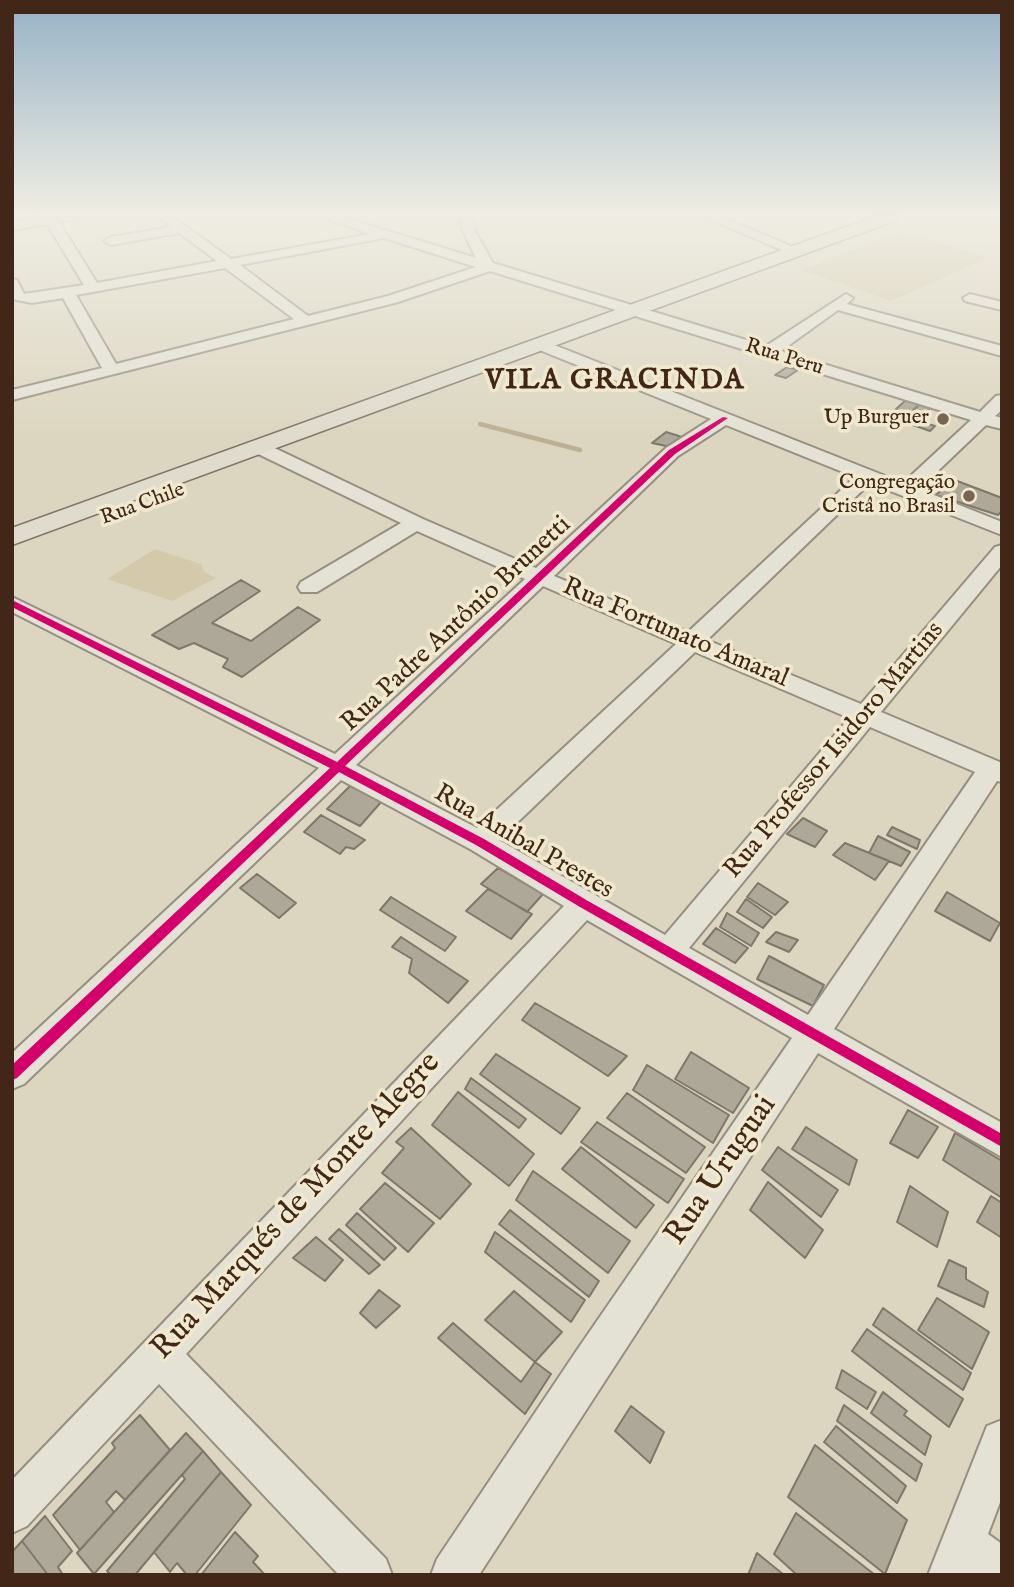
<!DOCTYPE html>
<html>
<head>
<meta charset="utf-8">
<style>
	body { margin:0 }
	#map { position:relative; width:1014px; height:1587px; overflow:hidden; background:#dcd6c0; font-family:"IM FELL English",serif }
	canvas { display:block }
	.frame { position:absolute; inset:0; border:14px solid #422617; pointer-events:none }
</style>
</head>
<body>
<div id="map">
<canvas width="1014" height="1587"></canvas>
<div class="frame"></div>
</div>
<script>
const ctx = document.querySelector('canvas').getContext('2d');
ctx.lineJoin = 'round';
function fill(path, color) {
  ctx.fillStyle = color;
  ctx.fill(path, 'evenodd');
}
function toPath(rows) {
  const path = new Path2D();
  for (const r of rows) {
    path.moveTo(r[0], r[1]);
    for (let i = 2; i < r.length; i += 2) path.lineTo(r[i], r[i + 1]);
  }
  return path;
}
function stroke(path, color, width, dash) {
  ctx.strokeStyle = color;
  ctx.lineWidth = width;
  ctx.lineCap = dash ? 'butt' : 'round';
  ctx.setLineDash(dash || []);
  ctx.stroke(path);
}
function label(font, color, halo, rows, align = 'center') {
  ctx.font = font + ' "IM FELL English",serif';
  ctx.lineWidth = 7;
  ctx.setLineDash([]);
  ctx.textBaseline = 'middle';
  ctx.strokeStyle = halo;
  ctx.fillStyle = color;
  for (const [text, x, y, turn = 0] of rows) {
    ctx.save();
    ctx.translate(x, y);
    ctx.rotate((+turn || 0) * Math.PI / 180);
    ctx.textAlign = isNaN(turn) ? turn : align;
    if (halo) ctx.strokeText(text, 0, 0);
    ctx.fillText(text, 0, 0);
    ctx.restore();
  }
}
fill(toPath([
	[901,231,988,258,891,301,802,270],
	[155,549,201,564,204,572,216,578,172,601,107,579]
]), '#d4c9aa');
stroke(toPath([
	[480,424,580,450]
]), '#bdb092', 4.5);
const building = toPath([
	[787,367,798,370,786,378,775,375,787,367],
	[906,400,920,404,909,414,895,410,906,400],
	[920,404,931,407,922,416,910,413,920,404],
	[905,417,935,426,930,431,901,421,905,417],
	[666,432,682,437,671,447,652,443,666,432],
	[952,479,1002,498,1002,511,998,515,936,495,952,479],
	[241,580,260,591,212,623,251,641,298,607,320,620,242,677,223,667,228,659,194,643,179,649,152,635,241,580],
	[350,786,382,801,360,826,327,809,350,786],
	[321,815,365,840,354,849,346,847,340,854,304,832,321,815],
	[803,818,827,831,815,847,787,834,803,818],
	[892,827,920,840,917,849,887,835,892,827],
	[878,836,910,852,901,866,869,853,878,836],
	[845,843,889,861,875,880,833,855,845,843],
	[498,868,543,894,527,912,481,884,498,868],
	[257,874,296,903,279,918,240,888,257,874],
	[758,883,788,902,775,915,747,897,758,883],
	[488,889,532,914,511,939,466,911,488,889],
	[947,892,1000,923,990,941,935,911,947,892],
	[391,897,456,937,445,951,380,910,391,897],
	[746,899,772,917,763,928,737,912,746,899],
	[727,913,759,933,751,946,720,927,727,913],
	[716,928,748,948,735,963,703,944,716,928],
	[776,932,798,940,789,952,766,942,776,932],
	[401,937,468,981,448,1003,409,973,412,959,392,947,401,937],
	[769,956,824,985,813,1006,757,979,769,956],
	[535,1003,627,1056,608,1076,522,1020,535,1003],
	[691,1052,749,1088,733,1113,675,1079,691,1052],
	[496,1054,580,1108,561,1134,480,1074,496,1054],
	[647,1065,729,1115,713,1143,633,1090,647,1065],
	[471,1078,526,1119,519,1128,465,1089,471,1078],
	[458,1092,534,1154,509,1186,432,1125,458,1092],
	[627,1093,705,1147,686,1173,607,1118,627,1093],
	[908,1110,938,1127,918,1158,890,1143,908,1110],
	[597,1122,684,1179,668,1203,581,1142,597,1122],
	[806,1127,857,1160,849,1185,792,1149,806,1127],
	[411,1128,471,1184,440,1219,382,1173,404,1148,396,1142,411,1128],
	[955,1133,1002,1161,1002,1198,943,1160,955,1133],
	[581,1147,654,1205,636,1228,562,1169,581,1147],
	[778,1147,838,1190,821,1217,762,1170,778,1147],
	[533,1171,630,1241,608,1273,516,1200,533,1171],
	[768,1182,823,1230,805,1258,750,1210,768,1182],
	[385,1183,434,1223,408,1252,360,1209,385,1183],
	[910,1186,948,1212,937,1247,897,1222,910,1186],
	[991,1196,1002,1203,1002,1238,977,1222,991,1196],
	[510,1210,599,1281,589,1297,499,1224,510,1210],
	[357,1213,396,1248,384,1260,346,1225,357,1213],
	[339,1229,380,1265,369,1274,329,1239,339,1229],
	[495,1232,585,1300,571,1322,485,1252,495,1232],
	[316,1237,343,1260,325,1281,293,1258,316,1237],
	[949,1260,966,1268,966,1279,988,1292,984,1307,938,1286,949,1260],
	[379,1290,400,1306,376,1328,360,1313,379,1290],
	[514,1291,562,1332,535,1362,485,1320,514,1291],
	[937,1298,989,1332,972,1369,918,1330,937,1298],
	[883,1308,971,1373,963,1390,873,1325,883,1308],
	[453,1323,521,1382,535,1362,551,1374,525,1414,438,1338,453,1323],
	[867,1329,963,1399,949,1427,852,1351,867,1329],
	[842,1370,876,1392,867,1409,836,1388,842,1370],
	[883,1392,907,1411,904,1415,931,1436,925,1455,871,1413,883,1392],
	[844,1405,922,1464,916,1481,837,1421,844,1405],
	[631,1406,664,1432,650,1463,615,1431,631,1406],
	[140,1415,170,1450,125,1500,116,1491,106,1502,114,1512,80,1550,53,1515,115,1448,112,1443,140,1415],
	[836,1426,906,1486,897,1503,824,1442,836,1426],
	[186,1433,203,1451,94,1574,77,1553,186,1433],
	[815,1445,907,1520,885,1574,788,1497,815,1445],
	[203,1451,221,1472,135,1575,111,1575,107,1571,185,1479,182,1475,203,1451],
	[221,1472,251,1505,195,1575,187,1575,177,1563,170,1572,154,1552,221,1472],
	[796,1513,875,1575,797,1575,774,1554,796,1513],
	[45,1516,72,1551,58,1567,63,1575,48,1575,22,1541,45,1516],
	[235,1532,258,1556,253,1562,265,1575,201,1575,235,1532],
	[22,1541,48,1575,15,1575,12,1571,12,1552,22,1541],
	[757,1553,784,1575,748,1575,757,1553]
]);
fill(building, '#aea898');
stroke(building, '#80776b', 2);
const minor = toPath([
	[43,216,77,216,75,219,59,222,97,283,217,261,179,233,111,245,104,241,111,237,171,227,158,216,172,216,231,259,370,234,320,216,339,216,476,258,463,231,460,216,472,216,475,231,493,263,766,346,846,294,853,298,847,304,1002,346,1002,356,838,310,781,351,980,412,996,396,1002,395,1002,410,995,416,1002,418,1002,429,986,425,919,489,1002,522,1002,535,870,483,707,640,861,704,995,547,1002,545,1002,565,881,712,1002,763,1002,782,997,781,834,1029,1002,1123,1002,1157,818,1053,479,1575,431,1575,437,1559,577,1350,792,1038,587,920,186,1354,386,1559,392,1575,339,1575,159,1384,27,1526,12,1533,12,1480,564,906,470,849,341,780,24,1084,12,1089,12,1053,319,768,12,612,12,597,335,754,525,579,417,531,317,592,301,592,298,587,301,582,401,523,252,451,249,447,252,443,264,443,423,519,536,568,666,448,711,419,532,347,530,344,532,341,544,341,903,483,971,420,490,271,398,302,12,400,12,390,102,368,63,298,32,303,12,299,12,279,17,280,24,294,84,285,47,224,12,230,12,222,43,216],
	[384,238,476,267,388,296,308,316,240,265,384,238],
	[225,268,294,319,116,364,76,295,225,268],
	[726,425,855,477,688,632,554,576,678,456,726,425],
	[543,586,676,644,477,828,356,765,543,586],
	[695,652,849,718,665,935,499,840,695,652],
	[870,727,975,772,808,1015,689,948,870,727],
	[702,216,719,216,803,251,801,254,791,254,702,216],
	[970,294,1002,302,1002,310,965,301,963,298,970,294],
	[1002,1420,1002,1497,988,1534,1002,1544,1002,1575,928,1575,987,1426,1002,1420]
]);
const major = toPath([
	[876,216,899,216,897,220,12,545,12,528,876,216]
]);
stroke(minor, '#968f81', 4);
stroke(major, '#80776b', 3);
fill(minor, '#e4e1d5');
fill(major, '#dfdcce');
fill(toPath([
	[723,417,728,418,675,454,345,766,484,839,588,901,1002,1134,1002,1147,580,907,476,845,339,772,17,1078,12,1080,12,1065,330,768,12,607,12,600,337,762,669,450,723,417]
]), '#d6006c');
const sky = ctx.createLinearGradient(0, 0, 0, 438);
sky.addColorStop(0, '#97b2c6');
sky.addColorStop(0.49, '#efede3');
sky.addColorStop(1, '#efede300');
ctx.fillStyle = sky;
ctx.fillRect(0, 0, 1014, 438);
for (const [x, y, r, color] of [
	[943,419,7,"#786452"],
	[969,496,7,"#786452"]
]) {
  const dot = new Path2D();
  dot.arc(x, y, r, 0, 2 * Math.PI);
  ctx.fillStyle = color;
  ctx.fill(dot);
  stroke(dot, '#f1e9ce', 2.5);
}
label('21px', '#422617', '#f1e9ce', [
	["Rua Peru",784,358,17],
	["Rua Chile",143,505,-20]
]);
label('21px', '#422617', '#f1e9ce', [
	["Up Burguer",929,419],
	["Congregação",955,484],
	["Cristâ no Brasil",955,508]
], 'right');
label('26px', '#422617', '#f1e9ce', [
	["Rua Padre Antônio Brunetti",457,625,-43],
	["Rua Fortunato Amaral",675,634,23],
	["Rua Professor Isidoro Martins",835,751,-50],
	["Rua Anibal Prestes",523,843,30]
]);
ctx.letterSpacing = '2px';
label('bold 28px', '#422617', '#f1e9ce', [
	["VILA GRACINDA",615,382]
]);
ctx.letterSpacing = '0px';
label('32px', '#422617', '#f1e9ce', [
	["Rua Uruguai",722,1171,-56],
	["Rua Marqués de Monte Alegre",297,1207,-47]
]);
</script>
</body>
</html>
